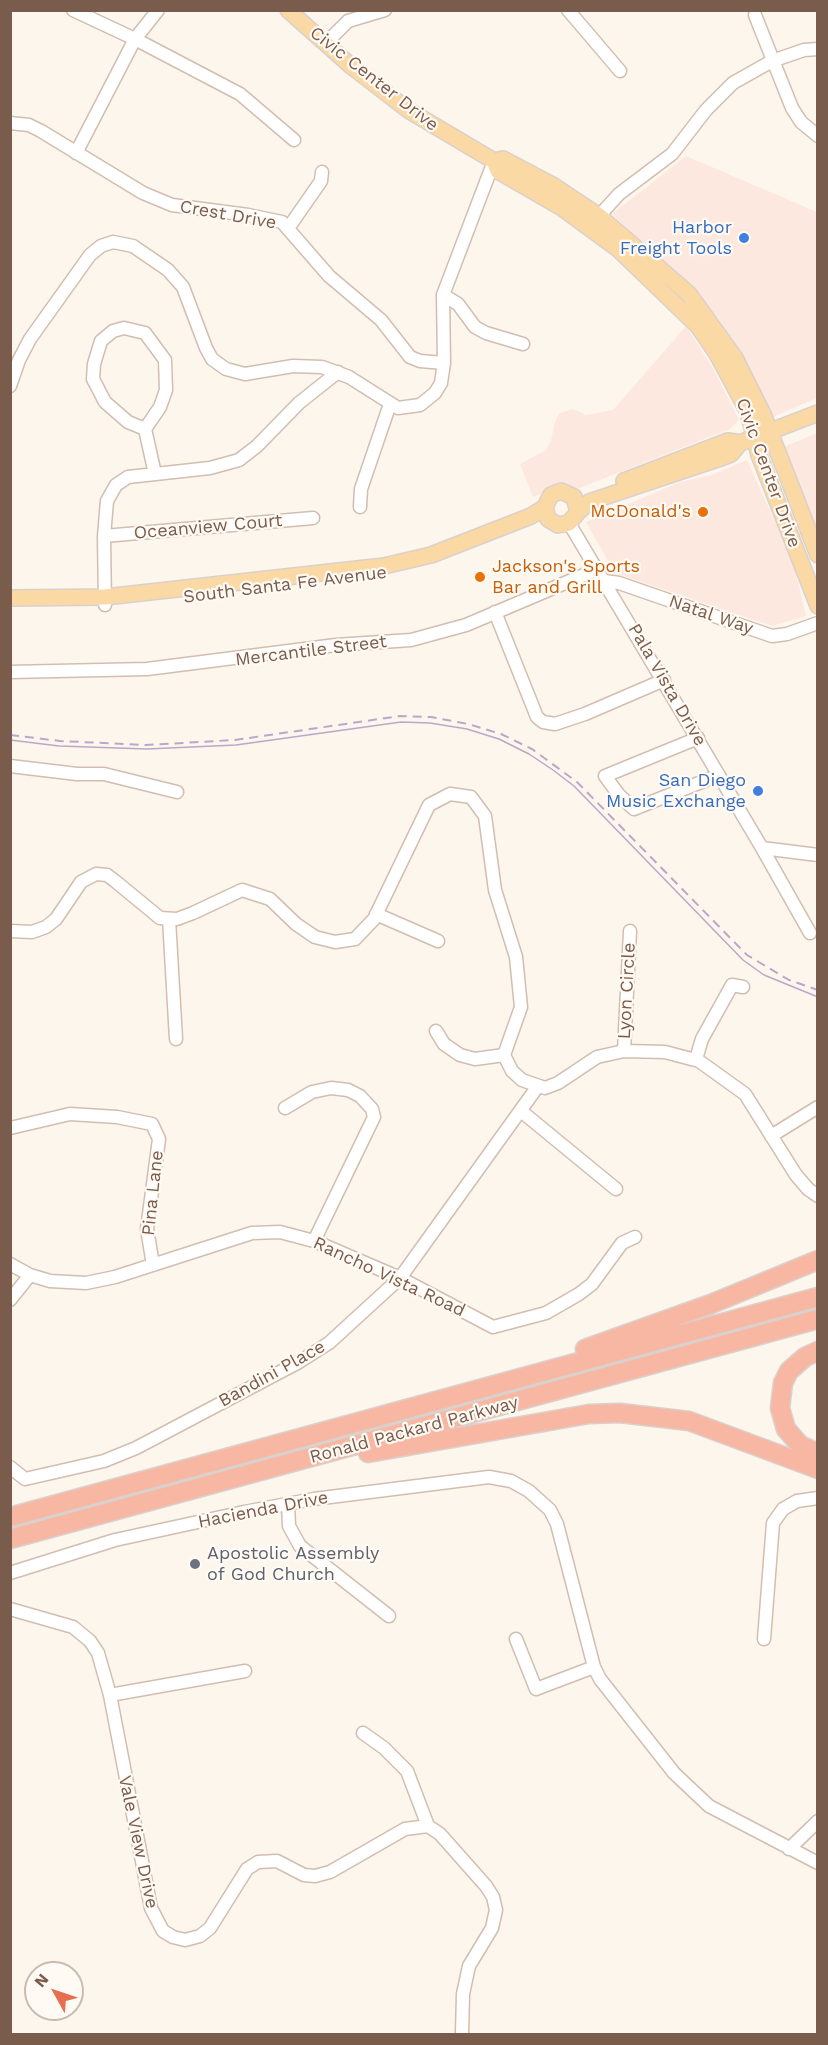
<!DOCTYPE html>
<html>
<head>
<meta charset="utf-8">
<style>
	body { margin:0 }
	#map { position:relative; width:828px; height:2045px; overflow:hidden; background:#fdf6ec; font-family:"Work Sans",sans-serif }
	canvas { display:block }
	.frame { position:absolute; inset:0; border:12px solid #7a5c4d; pointer-events:none }
	.north { position:absolute; left:24px; top:1961px; width:60px; height:60px; box-sizing:border-box; background:#fffaf3; border:2px solid #cabbb1; border-radius:50%; rotate:310deg; font-size:16px; font-weight:700; line-height:24px; text-align:center; color:#7a5c4d }
	.north::after { content:''; display:block; margin:auto; width:21px; height:27px; background:#e76f51; clip-path:polygon(50% 0,100% 100%,50% 72%,0 100%) }
</style>
</head>
<body>
<div id="map">
<canvas width="828" height="2045"></canvas>
<div class="frame"></div>
<div class="north">N</div>
</div>
<script>
const ctx = document.querySelector('canvas').getContext('2d');
ctx.lineJoin = 'round';
function fill(path, color) {
  ctx.fillStyle = color;
  ctx.fill(path, 'evenodd');
}
function toPath(rows) {
  const path = new Path2D();
  for (const r of rows) {
    path.moveTo(r[0], r[1]);
    for (let i = 2; i < r.length; i += 2) path.lineTo(r[i], r[i + 1]);
  }
  return path;
}
function stroke(path, color, width, dash) {
  ctx.strokeStyle = color;
  ctx.lineWidth = width;
  ctx.lineCap = dash ? 'butt' : 'round';
  ctx.setLineDash(dash || []);
  ctx.stroke(path);
}
function label(font, color, halo, rows, align = 'center') {
  ctx.font = font + ' "Work Sans",sans-serif';
  ctx.lineWidth = 4.5;
  ctx.setLineDash([]);
  ctx.textBaseline = 'middle';
  ctx.strokeStyle = halo;
  ctx.fillStyle = color;
  for (const [text, x, y, turn = 0] of rows) {
    ctx.save();
    ctx.translate(x, y);
    ctx.rotate((+turn || 0) * Math.PI / 180);
    ctx.textAlign = isNaN(turn) ? turn : align;
    if (halo) ctx.strokeText(text, 0, 0);
    ctx.fillText(text, 0, 0);
    ctx.restore();
  }
}
fill(toPath([
	[686,156,817,212,817,398,773,417,719,319,612,214],
	[686,326,713,368,739,420,730,429,577,489,553,489,533,497,520,464,546,450,551,441,555,421,560,413,573,409,586,415,613,410],
	[817,433,817,545,781,448],
	[747,460,793,561,806,616,772,626,615,573,586,522,680,482,711,475]
]), '#fde8e0');
const minor = toPath([
	[73,10,135,39,240,94,294,140],
	[568,10,620,71],
	[755,15,792,108,801,122,818,136],
	[326,43,348,21,385,10],
	[10,123,29,125,41,131,143,193,172,205,248,215,282,222,329,276,381,320,410,357,420,361,444,363],
	[76,153,135,39,158,10],
	[599,216,619,194,672,154,706,110,733,83,772,61,804,50,818,49],
	[289,227,321,181,322,172],
	[443,295,458,304,475,327,486,333,523,344],
	[10,386,19,360,30,339,90,255,101,246,113,242,133,246,168,270,183,287,206,348,212,359,226,369,245,374,293,366,322,367,349,377,398,408,420,405,435,393,441,383,444,363,443,295,494,161],
	[145,429,128,422,105,402,93,379,94,364,101,341,113,331,124,328,145,333,165,360,166,390,160,407,145,429,155,474],
	[360,507,361,489,390,404],
	[569,523,762,848,818,855],
	[104,536,313,518],
	[605,581,619,583,772,636,787,634,818,623],
	[105,605,104,536,107,501,116,485,128,477,210,468,239,460,257,446,299,403,338,372],
	[495,612,537,717,543,722,555,724,585,714,664,680],
	[10,672,147,669,336,645,411,640,466,625,598,569],
	[698,738,605,776,619,795,634,809,719,775],
	[10,766,77,774,104,774,177,792],
	[762,848,810,933],
	[376,914,438,941],
	[169,919,176,1039],
	[10,931,32,932,46,927,56,919,81,882,96,874,107,875,115,881,160,918,177,919,193,913,242,890,270,899,296,924,315,937,335,942,355,939,374,919,429,805,450,794,471,797,485,816,495,890,516,957,521,1007,504,1055,512,1071,522,1080,545,1088,558,1083,597,1057,624,1051,665,1052,699,1061,745,1094,796,1175,808,1189,818,1196],
	[436,1031,444,1044,460,1055,475,1059,504,1055],
	[624,1051,630,931],
	[696,1059,702,1039,732,985,743,987],
	[285,1108,312,1092,331,1088,348,1090,360,1096,372,1109,374,1117,314,1241],
	[521,1111,616,1189],
	[10,1128,70,1114,117,1117,152,1124,159,1139,147,1229,153,1265],
	[771,1136,818,1107],
	[10,1264,30,1275,50,1281,86,1283,115,1277,252,1233,280,1232,314,1241,400,1278,493,1327,546,1313,579,1294,592,1284,622,1243,635,1237],
	[10,1300,30,1275],
	[10,1467,25,1479,104,1461,136,1448,299,1362,329,1343,400,1278,538,1086],
	[288,1504,289,1526,300,1546,389,1616],
	[10,1573,115,1540,244,1512,314,1499,489,1477,511,1481,529,1491,550,1510,557,1524,594,1667,600,1679,674,1773,709,1806,818,1863],
	[10,1609,73,1627,90,1641,98,1653,110,1695,151,1908,163,1931,173,1937,185,1940,200,1936,210,1928,247,1869,258,1862,277,1861,304,1875,315,1876,330,1872,405,1829,428,1826,440,1834,486,1886,493,1897,496,1910,492,1928,469,1966,463,1994,462,2034],
	[516,1639,536,1689,594,1667],
	[764,1639,773,1523,783,1509,797,1501,818,1498],
	[110,1695,245,1671],
	[363,1733,384,1748,407,1771,428,1826],
	[789,1849,818,1821]
]);
const major = toPath([
	[288,10,351,66,408,110,494,161,498,171,562,208,618,249,698,326,717,354,748,412,759,455,818,606],
	[494,161,503,159,554,186,599,216,689,294,735,358,763,414,818,555],
	[624,481,728,441,740,443],
	[578,512,589,502,718,459,731,454,740,443,818,413],
	[10,598,105,597,384,566,431,555,531,516,545,507,551,495,561,491,574,497,578,512,569,523,558,525,548,519,545,507]
]);
const highway = toPath([
	[585,1349,711,1304,818,1260],
	[818,1351,805,1357,789,1371,783,1383,780,1408,786,1429,800,1445,818,1453],
	[368,1453,589,1414,620,1413,689,1421,818,1469],
	[10,1517,818,1297],
	[10,1539,818,1319]
]);
stroke(minor, '#d1beb0', 15);
stroke(major, '#dad1cd', 18);
stroke(highway, '#dad1cd', 21);
stroke(minor, '#fff', 12);
stroke(major, '#fbd9a5', 15);
stroke(highway, '#f7b7a3', 18);
stroke(toPath([
	[10,740,59,746,147,749,236,745,401,722,430,723,467,729,499,739,529,754,553,770,574,786,743,960,764,975,818,997]
]), '#b9a8c9', 1.5);
stroke(toPath([
	[10,735,60,741,146,745,235,740,400,716,431,717,468,724,501,734,532,749,577,782,747,955,789,980,818,990]
]), '#b9a8c9', 2, [9, 6]);
for (const [x, y, r, color] of [
	[744,238,6,"#3f7fe0"],
	[703,512,6,"#e8710a"],
	[480,577,6,"#e8710a"],
	[758,791,6,"#3f7fe0"],
	[195,1564,6,"#6b7280"]
]) {
  const dot = new Path2D();
  dot.arc(x, y, r, 0, 2 * Math.PI);
  ctx.fillStyle = color;
  ctx.fill(dot);
  stroke(dot, '#fffaf3', 2);
}
label('18px', '#7a5c4d', '#fffaf3', [
	["Civic Center Drive",374,79,38],
	["Crest Drive",228,215,10],
	["Civic Center Drive",768,473,70],
	["Oceanview Court",208,527,-5],
	["South Santa Fe Avenue",285,585,-7],
	["Natal Way",711,615,19],
	["Mercantile Street",311,651,-7],
	["Pala Vista Drive",667,685,60],
	["Lyon Circle",627,991,-87],
	["Pina Lane",153,1193,-84],
	["Rancho Vista Road",389,1277,25],
	["Bandini Place",272,1374,-29],
	["Ronald Packard Parkway",414,1430,-15],
	["Hacienda Drive",263,1510,-11],
	["Vale View Drive",138,1842,78]
]);
label('18px', '#366cbe', '#fffaf3', [
	["Harbor",732,228],
	["Freight Tools",732,249],
	["San Diego",746,781],
	["Music Exchange",746,802]
], 'right');
label('18px', '#c56008', '#fffaf3', [
	["McDonald's",691,512],
	["Jackson's Sports",492,567,"left"],
	["Bar and Grill",492,588,"left"]
], 'right');
label('18px', '#5b616d', '#fffaf3', [
	["Apostolic Assembly",207,1554],
	["of God Church",207,1575]
], 'left');
</script>
</body>
</html>
